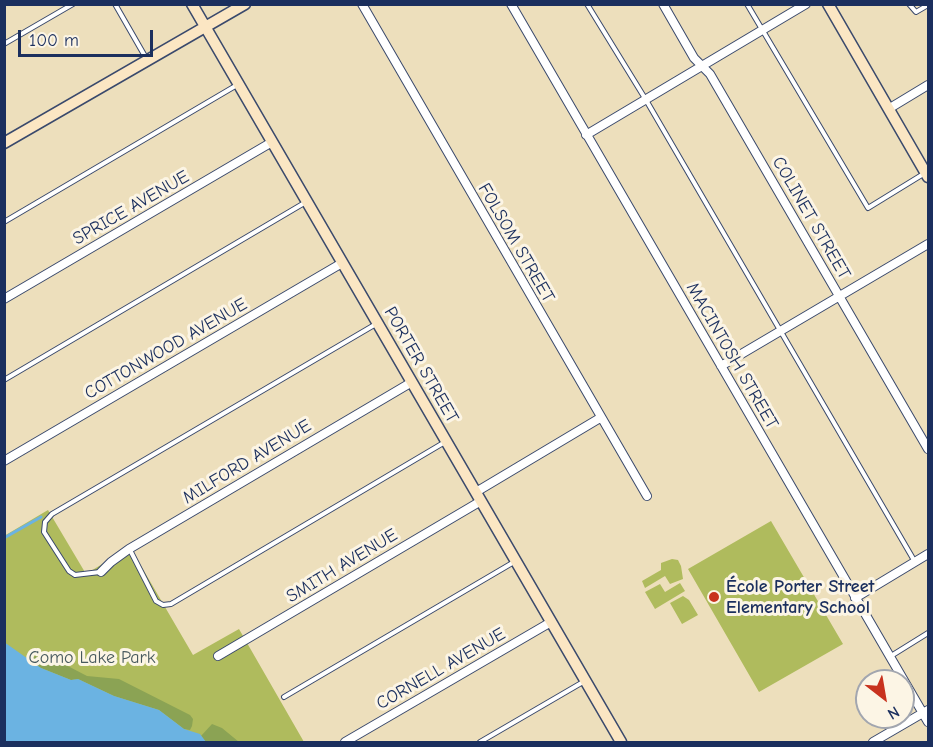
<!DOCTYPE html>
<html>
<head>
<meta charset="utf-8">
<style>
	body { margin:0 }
	#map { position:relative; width:933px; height:747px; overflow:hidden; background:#eddfbc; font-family:"Comic Neue",sans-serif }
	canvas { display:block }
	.frame { position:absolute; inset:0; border:6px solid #1b2f5e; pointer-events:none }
	.north { position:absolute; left:855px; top:669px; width:60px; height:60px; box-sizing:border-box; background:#fcf5e5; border:2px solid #a2a6af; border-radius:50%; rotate:149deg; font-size:16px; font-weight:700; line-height:24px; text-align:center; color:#1b2f5e }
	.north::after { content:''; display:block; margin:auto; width:21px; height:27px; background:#c8321e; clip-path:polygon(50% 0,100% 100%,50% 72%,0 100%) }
	.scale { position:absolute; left:18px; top:30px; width:135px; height:27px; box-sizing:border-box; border:3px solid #1b2f5e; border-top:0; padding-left:8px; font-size:18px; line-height:21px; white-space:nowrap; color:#1b2f5e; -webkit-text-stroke:4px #fcf5e5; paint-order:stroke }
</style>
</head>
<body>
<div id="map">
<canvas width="933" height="747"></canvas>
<div class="frame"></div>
<div class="north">N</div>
<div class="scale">100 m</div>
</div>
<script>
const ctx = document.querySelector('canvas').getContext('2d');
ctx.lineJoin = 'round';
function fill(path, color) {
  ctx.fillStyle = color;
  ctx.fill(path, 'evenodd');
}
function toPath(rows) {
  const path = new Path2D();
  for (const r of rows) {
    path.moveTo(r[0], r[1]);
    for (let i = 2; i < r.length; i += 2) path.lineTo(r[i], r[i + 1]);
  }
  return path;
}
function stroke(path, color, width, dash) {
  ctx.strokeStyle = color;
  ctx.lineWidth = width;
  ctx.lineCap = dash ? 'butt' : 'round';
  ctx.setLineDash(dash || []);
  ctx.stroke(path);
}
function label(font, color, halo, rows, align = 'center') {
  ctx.font = font + ' "Comic Neue",sans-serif';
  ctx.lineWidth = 6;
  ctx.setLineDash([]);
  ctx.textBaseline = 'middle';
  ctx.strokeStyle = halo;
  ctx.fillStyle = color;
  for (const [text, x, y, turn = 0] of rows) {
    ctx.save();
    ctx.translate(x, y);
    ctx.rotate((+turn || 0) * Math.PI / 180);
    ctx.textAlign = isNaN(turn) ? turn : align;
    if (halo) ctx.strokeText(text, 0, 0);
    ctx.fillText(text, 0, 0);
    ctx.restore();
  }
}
fill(toPath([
	[48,510,86,574,130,547,193,655,239,629,304,742,5,742,4,536],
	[771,521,843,644,759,692,688,569],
	[672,559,678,560,681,566,683,579,670,584,665,576,645,588,642,581,661,570,661,563],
	[680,583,685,591,655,609,645,592,660,584,665,592],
	[683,596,689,600,698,615,682,624,670,603]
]), '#afbb5d');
fill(toPath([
	[35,656,62,663,87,676,119,679,190,715,193,719,192,726,190,730,184,729,159,710,114,696,78,679,71,680,41,668,30,661],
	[212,724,222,728,239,742,206,742,201,736]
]), '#8ba354');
fill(toPath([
	[4,642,41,668,71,680,78,679,114,696,159,710,184,729,200,734,206,742,5,742]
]), '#6bb3e2');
stroke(toPath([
	[4,538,41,517]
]), '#6bb3e2', 3);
const lane = toPath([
	[115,4,146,58],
	[587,4,646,100,915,562],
	[747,4,868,208,925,173],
	[909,4,916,12,928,5],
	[4,44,73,4],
	[4,222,237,85],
	[4,380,306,202],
	[130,550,156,601,163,605,171,604,445,442],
	[100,572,75,575,69,571,44,532,45,522,52,514,376,324],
	[891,656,928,633],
	[284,697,514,562],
	[480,742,583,682]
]);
const street = toPath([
	[362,4,647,496],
	[511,4,928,722],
	[663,4,694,58,710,74,928,449],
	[890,108,928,85],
	[586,135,806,4],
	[4,299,272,142],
	[721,366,928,244],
	[4,461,342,263],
	[476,492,600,418],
	[101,572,111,562,129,549,412,382],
	[855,598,928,554],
	[218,656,481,501],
	[345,742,551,622],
	[873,742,928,710]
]);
const secondary = toPath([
	[192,4,621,742],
	[828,4,928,177],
	[4,143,245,4]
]);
stroke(lane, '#3a496c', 6);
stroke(street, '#3a496c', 10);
stroke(secondary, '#3a496c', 13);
stroke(lane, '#fff', 4);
stroke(street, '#fff', 8);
stroke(secondary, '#fbe6c3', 10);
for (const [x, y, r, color] of [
	[714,597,6,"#c8321e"]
]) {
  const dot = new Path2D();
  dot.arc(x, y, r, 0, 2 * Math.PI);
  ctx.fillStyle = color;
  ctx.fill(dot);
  stroke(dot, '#fcf5e5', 2);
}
label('18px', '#1b2f5e', '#fcf5e5', [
	["SPRICE AVENUE",131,208,-30],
	["COLINET STREET",811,218,60],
	["FOLSOM STREET",516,243,60],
	["COTTONWOOD AVENUE",166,349,-30],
	["MACINTOSH STREET",732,356,60],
	["PORTER STREET",421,365,60],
	["MILFORD AVENUE",247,462,-31],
	["SMITH AVENUE",342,566,-31],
	["CORNELL AVENUE",441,669,-30]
]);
label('bold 18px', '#1b2f5e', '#fcf5e5', [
	["École Porter Street",726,587],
	["Elementary School",726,608]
], 'left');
label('18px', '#47595e', '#fcf5e5', [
	["Como Lake Park",92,658]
]);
</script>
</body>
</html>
